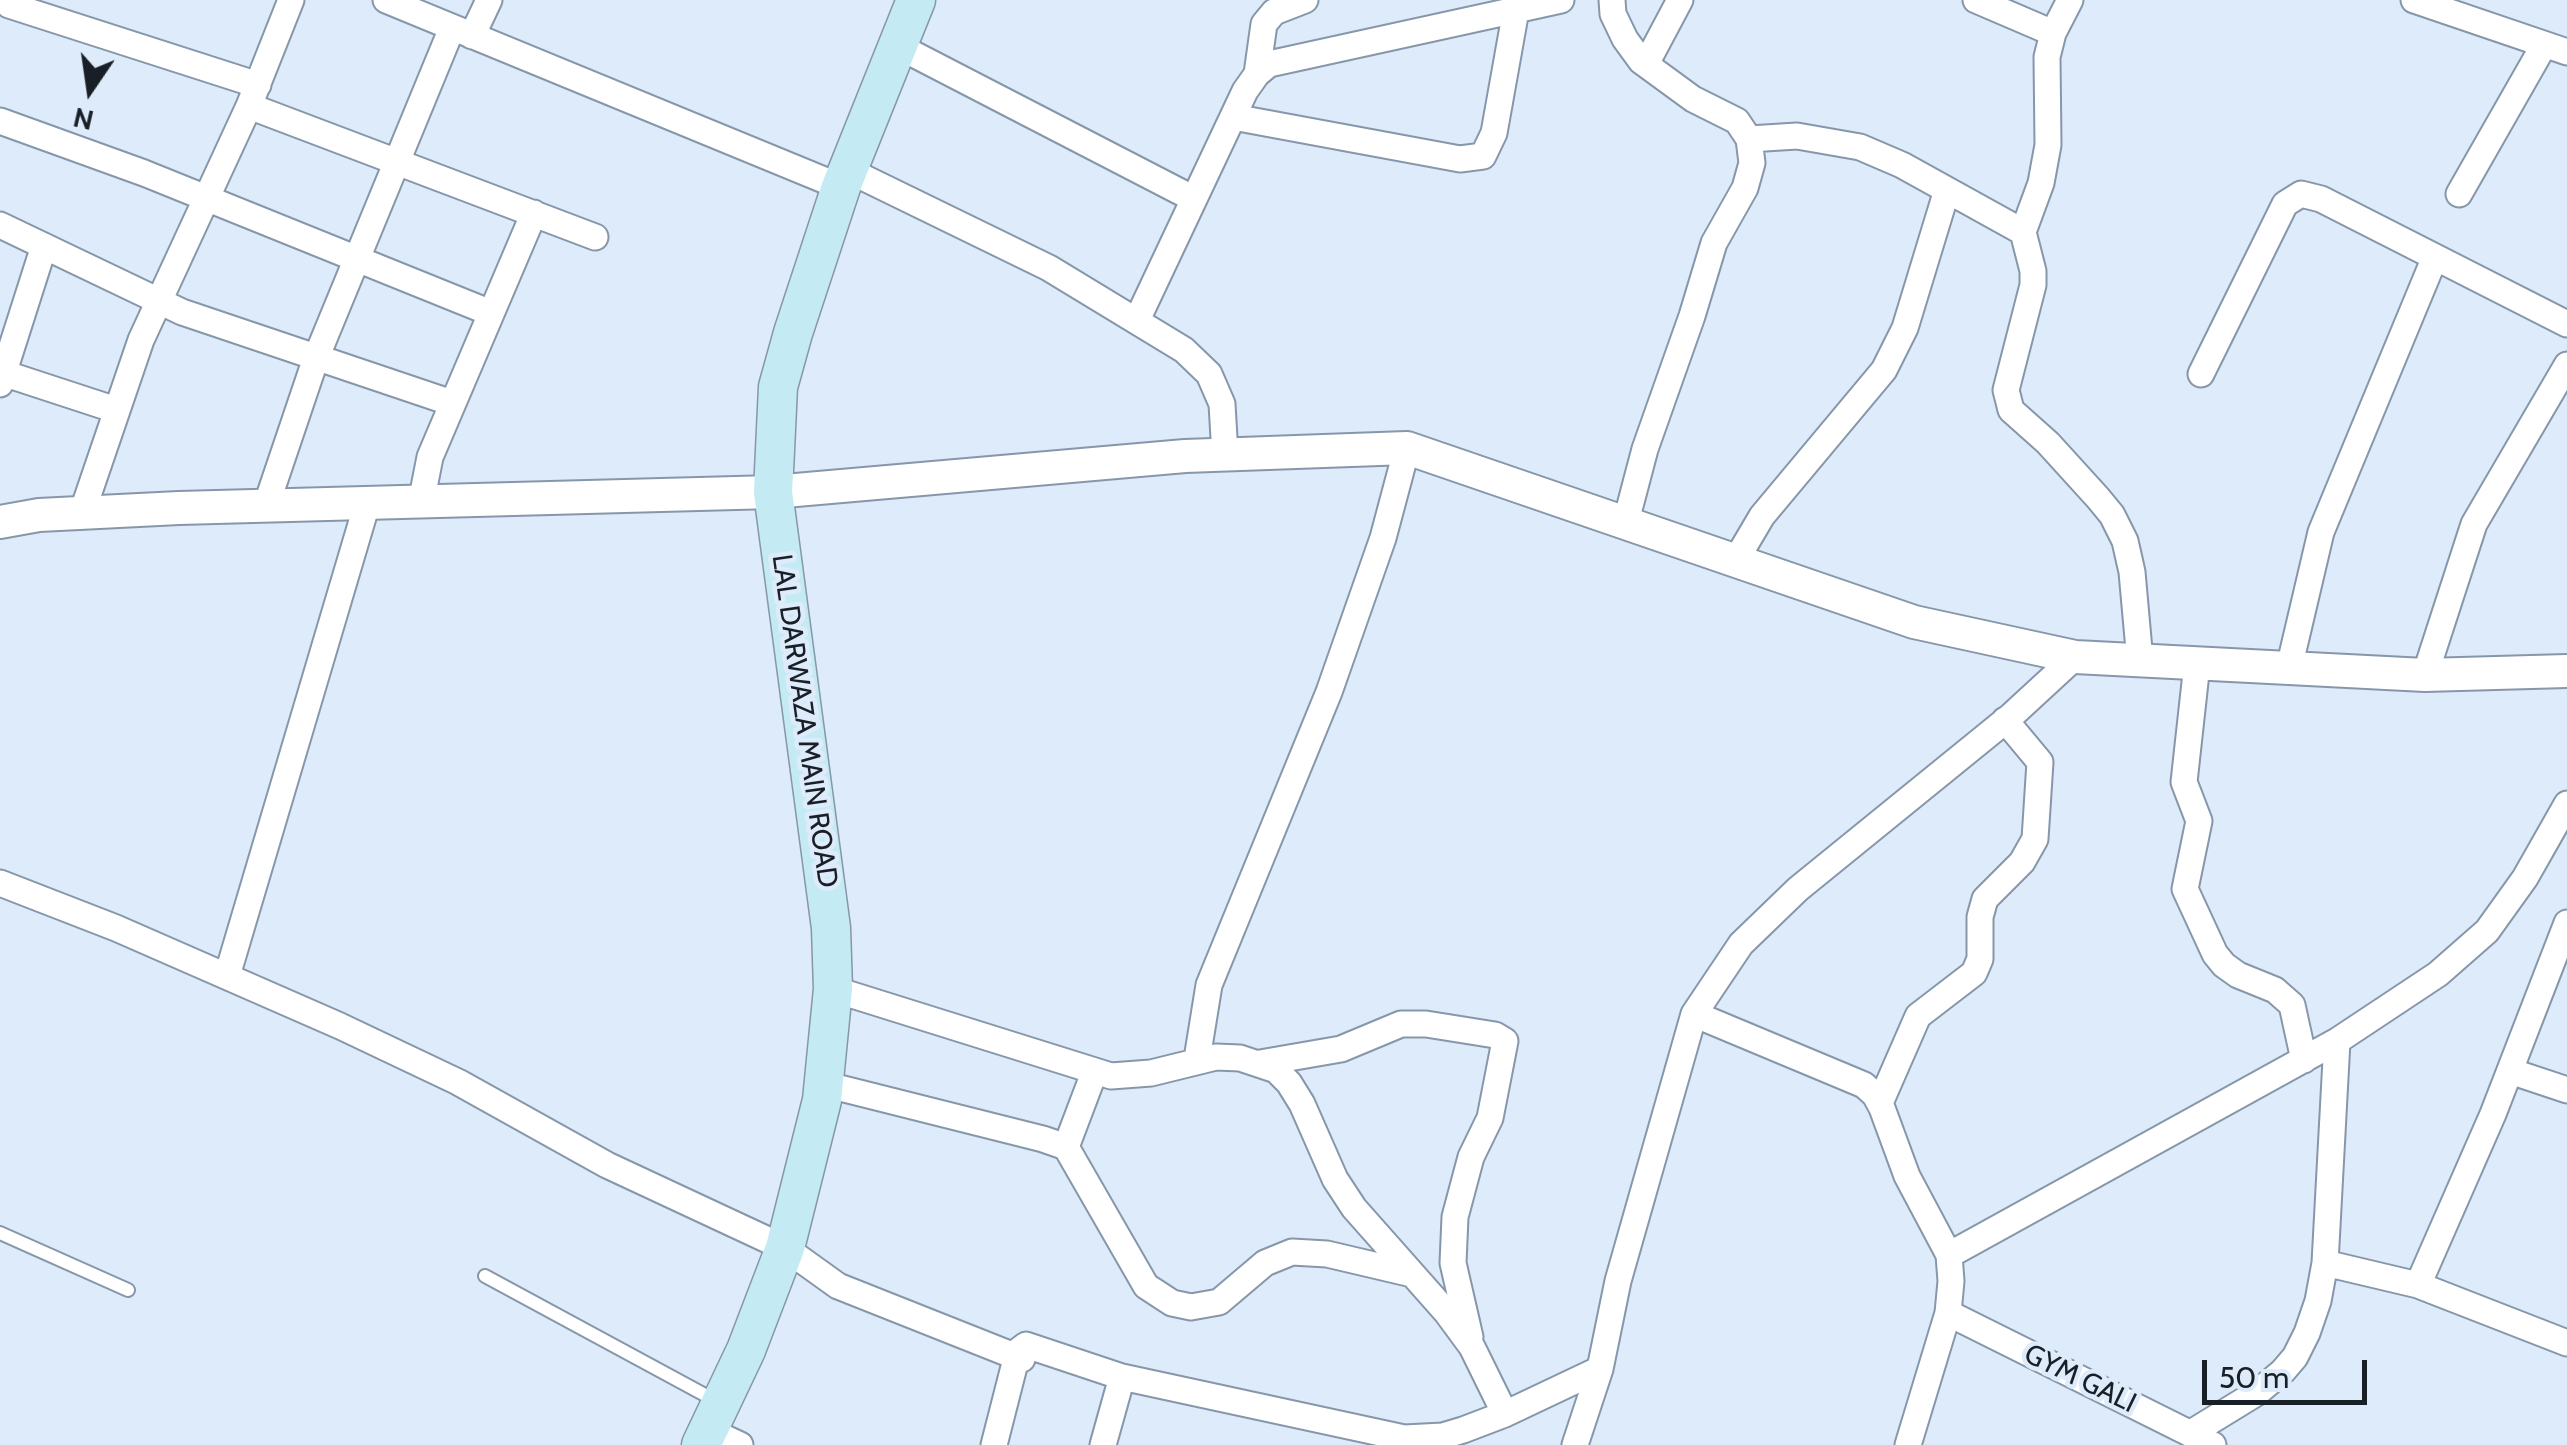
<!DOCTYPE html>
<html>
<head>
<meta charset="utf-8">
<style>
	body { margin:0 }
	#map { position:relative; width:2567px; height:1445px; overflow:hidden; background:#ddebfb; font-family:Cabin,sans-serif }
	canvas { display:block }
	.north { position:absolute; left:40px; top:40px; width:100px; height:100px; -webkit-text-stroke:8px #ddebfb; paint-order:stroke; rotate:193deg; font-size:28px; font-weight:700; line-height:40px; text-align:center; color:#191f27 }
	.north::after { content:''; display:block; margin:auto; width:35px; height:45px; background:#191f27; clip-path:polygon(50% 0,100% 100%,50% 72%,0 100%) }
	.scale { position:absolute; left:2202px; top:1360px; width:165px; height:45px; box-sizing:border-box; border:5px solid #191f27; border-top:0; padding-left:12px; font-size:30px; line-height:35px; white-space:nowrap; color:#191f27; -webkit-text-stroke:8px #ddebfb; paint-order:stroke }
</style>
</head>
<body>
<div id="map">
<canvas width="2567" height="1445"></canvas>
<div class="north">N</div>
<div class="scale">50 m</div>
</div>
<script>
const ctx = document.querySelector('canvas').getContext('2d');
ctx.lineJoin = 'round';
function toPath(rows) {
  const path = new Path2D();
  for (const r of rows) {
    path.moveTo(r[0], r[1]);
    for (let i = 2; i < r.length; i += 2) path.lineTo(r[i], r[i + 1]);
  }
  return path;
}
function stroke(path, color, width, dash) {
  ctx.strokeStyle = color;
  ctx.lineWidth = width;
  ctx.lineCap = dash ? 'butt' : 'round';
  ctx.setLineDash(dash || []);
  ctx.stroke(path);
}
function label(font, color, halo, rows, align = 'center') {
  ctx.font = font + ' Cabin,sans-serif';
  ctx.lineWidth = 9;
  ctx.setLineDash([]);
  ctx.textBaseline = 'middle';
  ctx.strokeStyle = halo;
  ctx.fillStyle = color;
  for (const [text, x, y, turn = 0] of rows) {
    ctx.save();
    ctx.translate(x, y);
    ctx.rotate((+turn || 0) * Math.PI / 180);
    ctx.textAlign = isNaN(turn) ? turn : align;
    if (halo) ctx.strokeText(text, 0, 0);
    ctx.fillText(text, 0, 0);
    ctx.restore();
  }
}
const service = toPath([
	[0,1233,128,1290],
	[485,1276,718,1402]
]);
const minor = toPath([
	[386,0,841,187],
	[1612,0,1613,14,1625,39,1641,61,1693,99,1737,121,1749,139,1752,163,1745,188,1714,243,1692,316,1645,449,1626,521],
	[1976,0,2053,33],
	[2070,0,2053,33,2047,57,2048,145,2041,183,2023,232,2033,271,2033,285,2006,390,2011,410,2048,443,2098,498,2112,515,2125,541,2132,572,2140,661],
	[2414,0,2567,52],
	[9,5,258,85],
	[472,36,489,0],
	[898,46,1194,199],
	[1646,64,1680,0],
	[1257,74,1264,24,1274,12,1305,0],
	[249,106,595,237],
	[1233,117,1460,159,1483,156,1494,133,1516,10],
	[0,121,144,173,491,313],
	[1749,139,1797,136,1860,147,1902,165,2023,232],
	[848,170,1049,268,1184,350,1209,374,1222,404,1225,455],
	[2459,194,2544,45],
	[0,225,182,312,452,403],
	[1137,320,1245,91,1257,74,1269,64,1561,0],
	[3,373,116,410],
	[2201,374,2285,204,2301,194,2321,199,2567,324],
	[0,384,44,246],
	[421,503,430,457,534,213],
	[266,506,316,358,452,28],
	[82,513,141,340,249,106,291,0],
	[1736,560,1762,516,1884,370,1905,328,1947,190],
	[2197,664,2184,782,2199,821,2185,889,2215,954,2224,965,2238,975,2275,990,2292,1005,2304,1060],
	[2289,668,2321,532,2435,257],
	[2425,675,2474,524,2567,365],
	[0,883,116,928,340,1026,458,1082,607,1165,785,1248,838,1286,1022,1359],
	[227,976,367,504],
	[833,989,1111,1076,1151,1073,1216,1057,1240,1058,1276,1070,1289,1083,1302,1104,1335,1179,1354,1208,1447,1313,1472,1347,1505,1414],
	[1197,1059,1209,985,1329,692,1383,538,1407,448],
	[1260,1063,1341,1049,1401,1024,1426,1024,1495,1035,1505,1041,1490,1118,1471,1157,1455,1217,1453,1263,1470,1337],
	[2510,1071,2567,1090],
	[824,1084,1043,1139,1066,1147,1146,1286,1172,1303,1191,1307,1219,1302,1265,1263,1292,1252,1327,1254,1412,1274],
	[1880,1103,1918,1016,1974,973,1980,959,1980,917,1985,899,2022,862,2035,839,2040,762,2005,720],
	[1066,1147,1094,1073],
	[1949,1255,2337,1041,2438,974,2487,931,2525,878,2567,804],
	[2325,1263,2418,1285,2567,1343],
	[2418,1285,2493,1114,2567,923],
	[1948,1313,2213,1445],
	[708,1430,740,1445],
	[2191,1433,2258,1392,2283,1371,2295,1357,2307,1333,2318,1301,2325,1263,2337,1041],
	[994,1445,1018,1351,1026,1345,1122,1377,1404,1438,1443,1436,1463,1430,1505,1414,1600,1369],
	[1103,1445,1122,1377],
	[1575,1445,1600,1369,1618,1281,1694,1014],
	[1908,1445,1948,1313,1951,1281,1949,1255,1907,1176,1882,1108,1875,1095,1864,1085,1694,1014,1741,944,1798,889,2011,716,2075,657]
]);
const tertiary = toPath([
	[0,522,39,515,179,508,773,492,1185,456,1407,448,1914,622,2075,657,2425,675,2567,671]
]);
const secondary = toPath([
	[701,1445,746,1350,785,1248,822,1100,833,989,831,928,773,492,778,387,793,333,841,187,916,0]
]);
stroke(service, '#8697aa', 16);
stroke(minor, '#8697aa', 29);
stroke(tertiary, '#8697aa', 36);
stroke(secondary, '#8697aa', 41);
stroke(service, '#fff', 12);
stroke(minor, '#fff', 25);
stroke(tertiary, '#fff', 32);
stroke(secondary, '#c4eaf3', 38);
label('28px', '#191f27', '#ddebfb', [
	["LAL DARWAZA MAIN ROAD",804,721,82],
	["GYM GALI",2080,1379,26]
]);
</script>
</body>
</html>
